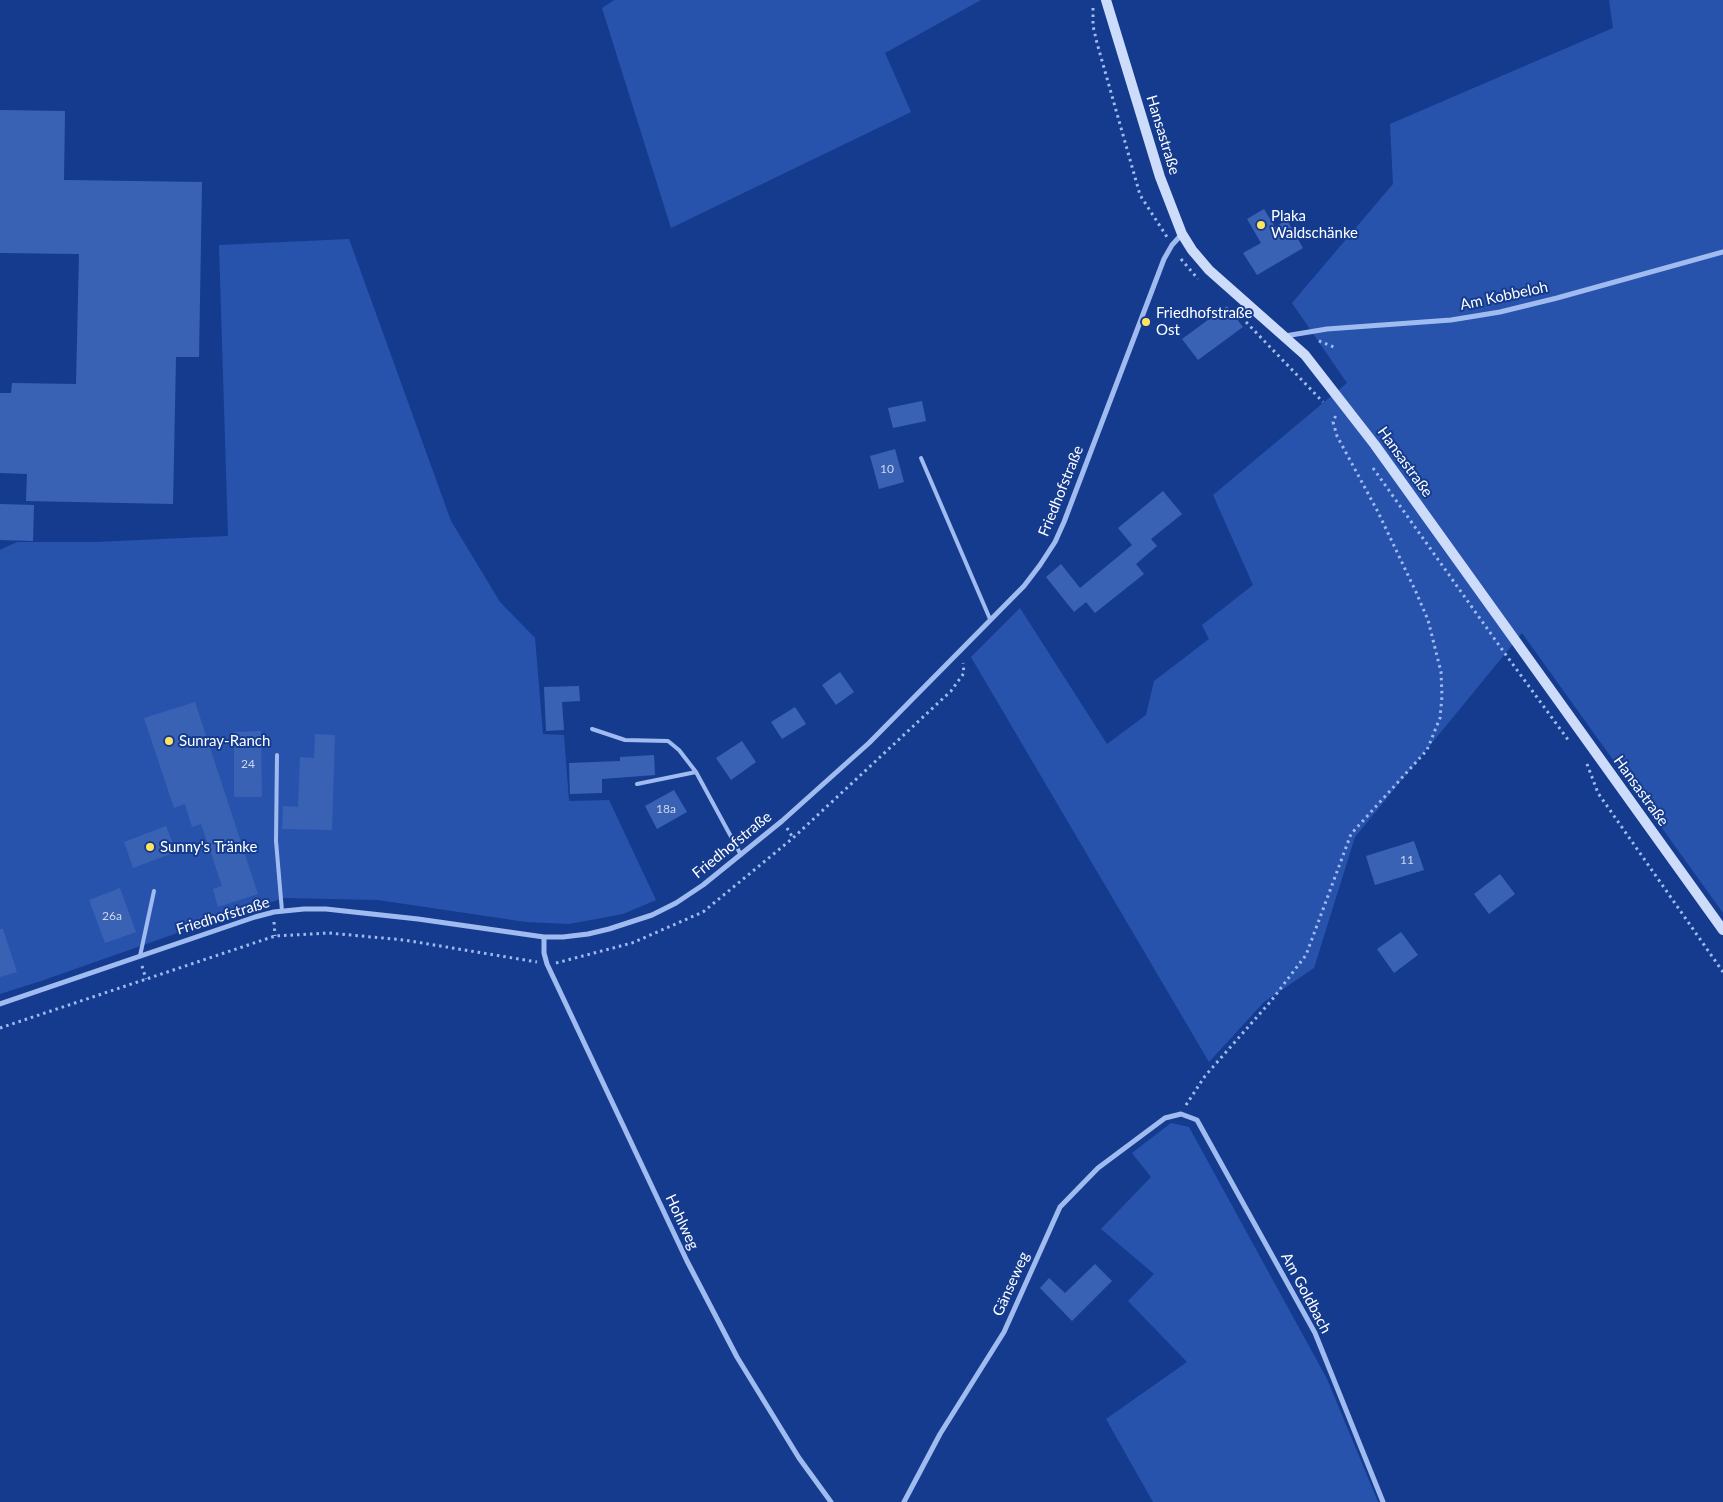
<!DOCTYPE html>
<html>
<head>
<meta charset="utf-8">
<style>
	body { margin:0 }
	canvas { display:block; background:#153b8e }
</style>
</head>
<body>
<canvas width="1723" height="1502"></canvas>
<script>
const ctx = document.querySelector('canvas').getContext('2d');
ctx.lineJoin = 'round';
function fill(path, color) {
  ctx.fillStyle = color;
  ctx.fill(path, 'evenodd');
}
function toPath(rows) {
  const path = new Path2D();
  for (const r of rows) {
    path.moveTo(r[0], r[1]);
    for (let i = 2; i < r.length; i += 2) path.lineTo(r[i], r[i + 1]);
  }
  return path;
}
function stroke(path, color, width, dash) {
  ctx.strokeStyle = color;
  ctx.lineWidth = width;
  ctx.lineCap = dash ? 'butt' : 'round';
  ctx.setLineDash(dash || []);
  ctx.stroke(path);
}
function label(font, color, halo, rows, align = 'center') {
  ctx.font = font + ' Lato,sans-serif';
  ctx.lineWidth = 4;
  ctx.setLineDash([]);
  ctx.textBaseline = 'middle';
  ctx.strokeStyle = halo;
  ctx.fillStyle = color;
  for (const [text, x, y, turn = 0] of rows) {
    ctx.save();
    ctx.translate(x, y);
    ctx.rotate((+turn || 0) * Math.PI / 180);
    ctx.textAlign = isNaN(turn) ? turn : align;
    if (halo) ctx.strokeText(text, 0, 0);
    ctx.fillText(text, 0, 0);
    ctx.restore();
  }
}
fill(toPath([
	[614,0,981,0,885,53,911,112,671,228,602,8],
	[1609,0,1723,0,1723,913,1522,633,1355,837,1314,968,1264,1002,1209,1062,971,657,1020,608,1107,744,1146,715,1154,681,1209,639,1202,625,1253,585,1213,495,1347,383,1292,303,1393,184,1390,124,1613,28],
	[349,239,451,521,500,602,535,638,543,734,564,735,569,801,609,800,656,900,623,914,569,924,526,922,378,900,284,898,203,924,41,981,0,994,0,550,17,542,96,542,228,536,219,245],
	[1171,1123,1189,1127,1327,1379,1378,1502,1153,1502,1106,1419,1187,1362,1128,1301,1154,1274,1101,1229,1151,1177,1132,1153]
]), '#2753ad');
fill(toPath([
	[0,110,65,111,64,180,202,182,199,357,176,357,173,504,26,501,27,474,0,473,0,393,11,393,12,383,76,384,79,254,0,253],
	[1264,209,1275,227,1287,220,1303,248,1257,275,1243,253,1261,243,1247,219],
	[1227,306,1243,327,1198,360,1182,339],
	[922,401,926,421,893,428,888,408],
	[895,449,904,482,879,489,870,456],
	[1163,491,1182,514,1151,539,1157,546,1136,564,1144,574,1095,613,1086,602,1074,612,1046,577,1061,564,1080,588,1132,545,1118,528],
	[0,504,34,505,33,541,0,540],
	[840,672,854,692,836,705,822,685],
	[579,686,580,701,562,702,564,730,546,731,544,687],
	[195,702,258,894,218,907,213,889,222,886,201,824,192,827,185,804,174,808,144,718],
	[795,707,806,724,782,739,771,722],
	[261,731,262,797,234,797,234,732],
	[315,734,335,735,332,830,282,829,283,806,298,807,300,757,314,758],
	[742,741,756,762,731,780,716,758],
	[654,755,655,775,602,779,602,793,570,794,569,763,620,761,620,757],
	[674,790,687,812,657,829,645,806],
	[166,826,176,852,133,868,124,842],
	[1414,841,1424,870,1375,885,1366,856],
	[1500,874,1515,894,1489,914,1474,894],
	[120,888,136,932,105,943,89,900],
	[0,929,3,929,17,972,0,977],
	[1401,932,1418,955,1394,973,1377,949],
	[1095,1264,1112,1281,1072,1321,1040,1288,1049,1278,1065,1293]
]), '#3962b5');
stroke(toPath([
	[1093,8,1093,26,1097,43,1140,195,1167,237],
	[1181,259,1198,279],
	[1246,322,1323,402],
	[1319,341,1336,348],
	[1373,468,1506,655,1569,741],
	[1587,764,1598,793,1723,972],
	[787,828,793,838],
	[274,922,275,936],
	[556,963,632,943,703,912,793,838,951,691,964,673,963,663],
	[142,966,146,979],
	[0,1028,275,936,329,933,404,940,537,962],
	[1186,1105,1205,1076,1271,1001,1306,955,1351,834,1427,750,1440,718,1442,696,1441,672,1428,620,1416,592,1378,512,1337,436,1333,422,1336,415]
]), '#a0bbf0', 3, [2.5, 4]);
stroke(toPath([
	[921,458,990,619],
	[592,729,625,740,668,741,679,750,696,772,741,855],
	[277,755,276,841,282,911],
	[637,784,696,772],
	[140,956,154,891]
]), '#a0bbf0', 4);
stroke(toPath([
	[1285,336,1327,329,1451,320,1500,312,1557,298,1723,252],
	[544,937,544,953,547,964,687,1261,737,1357,799,1458,831,1502],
	[0,1004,255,917,274,912,304,909,326,909,418,919,544,937,563,937,588,934,609,929,652,915,676,903,703,885,782,821,869,743,1024,586,1040,565,1055,542,1064,522,1164,259,1172,245,1182,234],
	[904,1502,940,1434,1004,1332,1060,1207,1098,1168,1165,1118,1181,1114,1197,1120,1315,1333,1383,1502]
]), '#a0bbf0', 5);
stroke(toPath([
	[1106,0,1160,177,1182,234,1192,250,1209,270,1305,355,1375,445,1723,930]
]), '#cedcfb', 10);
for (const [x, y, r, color] of [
	[1261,225,5,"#ffe45f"],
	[1146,322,5,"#ffe45f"],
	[169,741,5,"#ffe45f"],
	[150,847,5,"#ffe45f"]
]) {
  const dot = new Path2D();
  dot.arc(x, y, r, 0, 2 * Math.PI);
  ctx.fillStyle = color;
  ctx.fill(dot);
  stroke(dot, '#153b8e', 2);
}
label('12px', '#ced8ec', null, [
	["10",887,469],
	["24",248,764],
	["18a",666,809],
	["11",1407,860],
	["26a",112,916]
]);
label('15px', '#fff', '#153b8e', [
	["Hansastraße",1163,135,73],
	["Am Kobbeloh",1504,296,-12],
	["Hansastraße",1405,462,54],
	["Friedhofstraße",1061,491,-68],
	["Hansastraße",1641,791,54],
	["Friedhofstraße",732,845,-39],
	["Friedhofstraße",223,916,-17],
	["Hohlweg",682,1222,65],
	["Gänseweg",1011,1284,-66],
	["Am Goldbach",1306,1293,62]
]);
label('15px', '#fff', '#153b8e', [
	["Plaka",1271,216],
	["Waldschänke",1271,233],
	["Friedhofstraße",1156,313],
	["Ost",1156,330],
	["Sunray-Ranch",179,741],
	["Sunny's Tränke",160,847]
], 'left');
</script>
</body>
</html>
